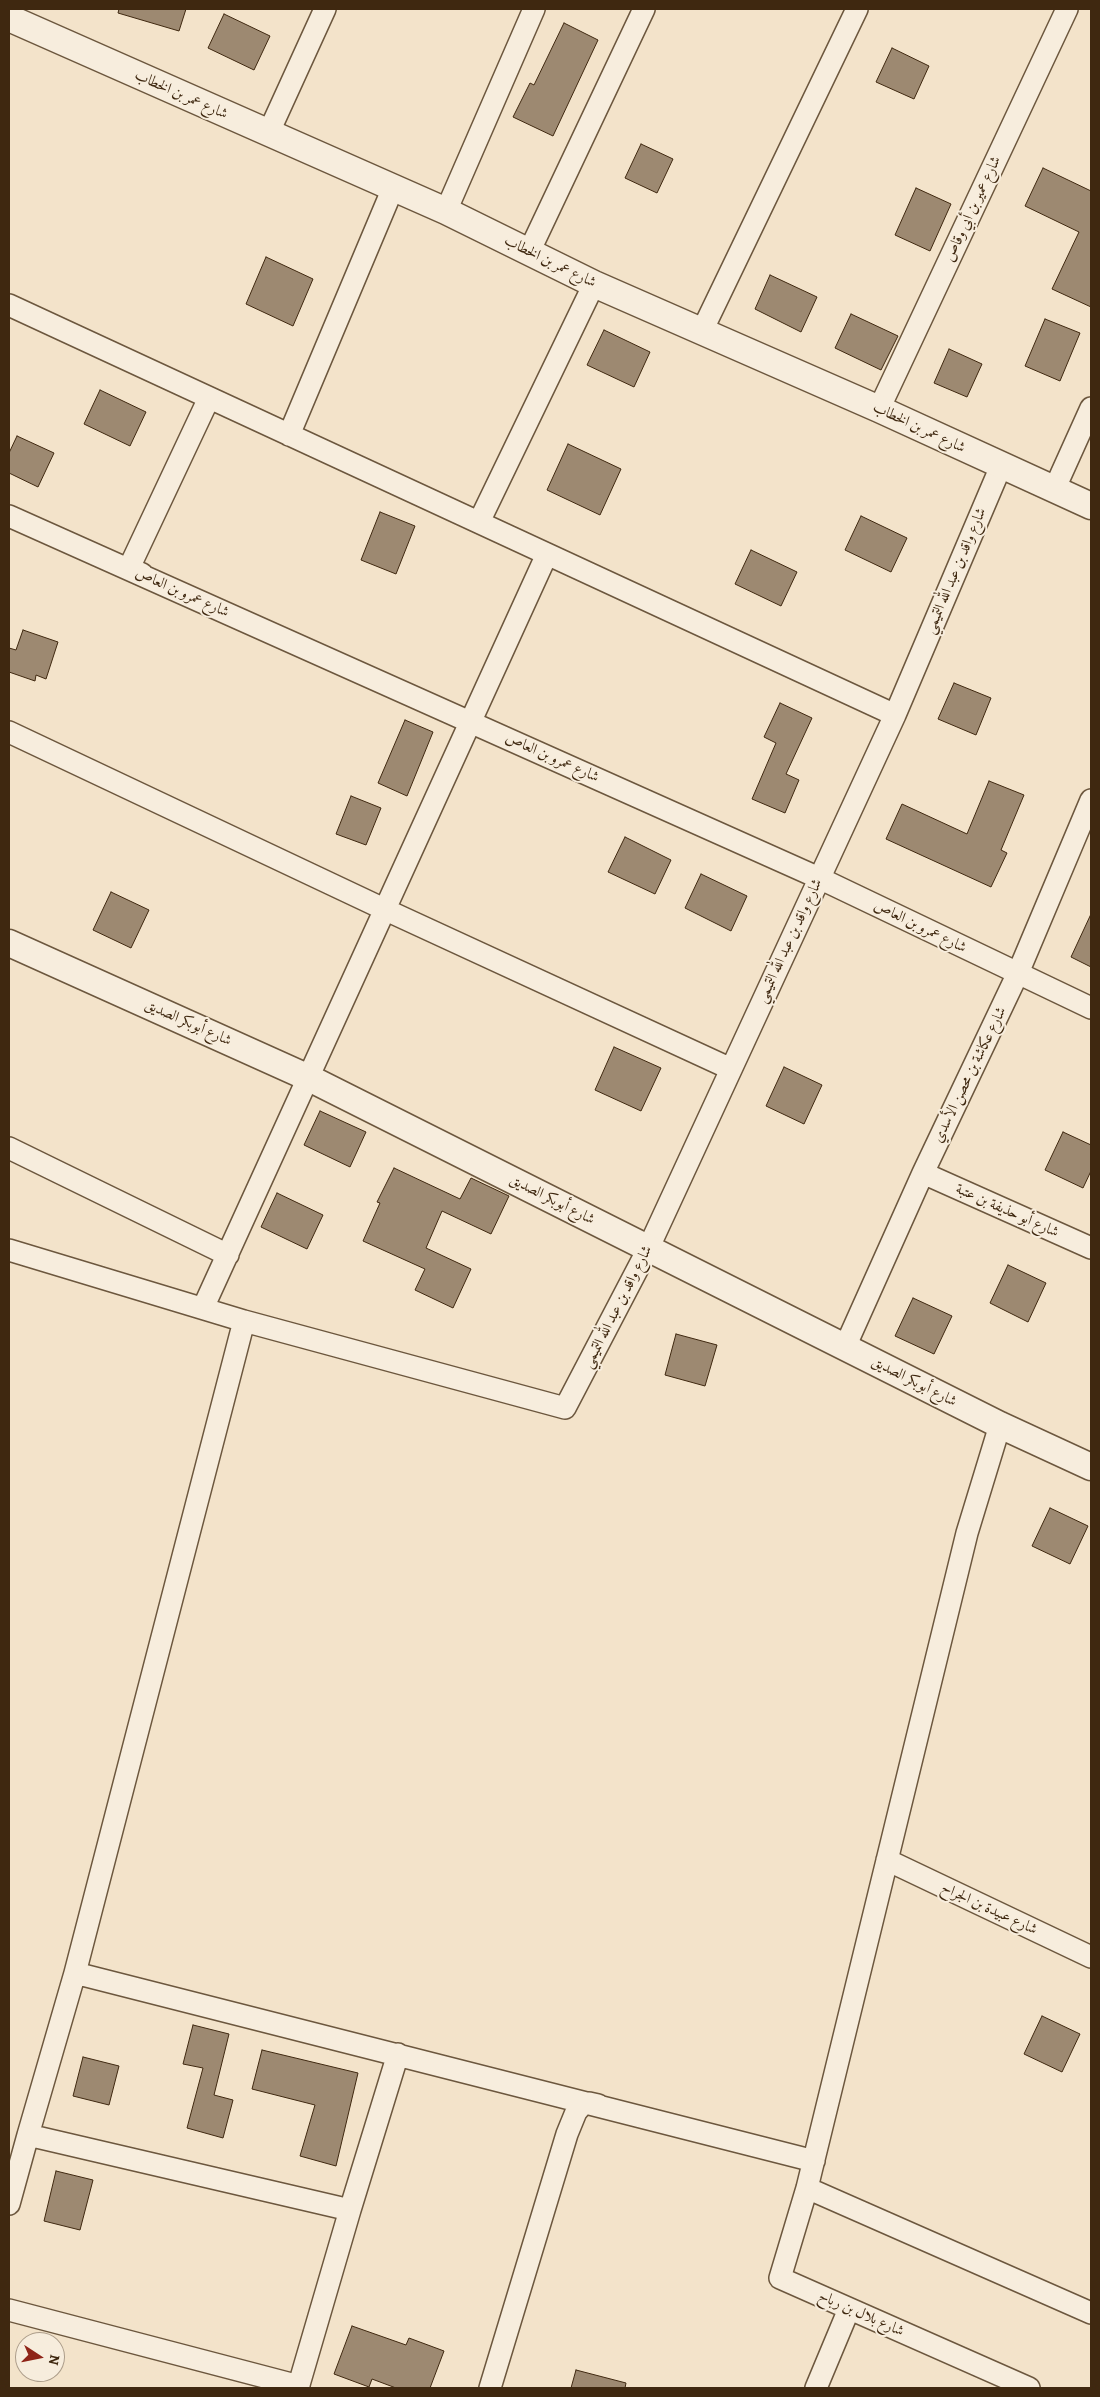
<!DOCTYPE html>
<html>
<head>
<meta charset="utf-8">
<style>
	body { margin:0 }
	#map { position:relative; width:1100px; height:2397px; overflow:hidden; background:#f3e3ca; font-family:Alegreya,serif }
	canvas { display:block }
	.frame { position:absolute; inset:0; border:10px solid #3f2810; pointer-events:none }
	.north { position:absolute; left:15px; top:2332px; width:50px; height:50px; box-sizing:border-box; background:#f7eddd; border:1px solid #ad9e8b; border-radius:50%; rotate:101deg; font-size:14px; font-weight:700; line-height:20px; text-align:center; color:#3f2810 }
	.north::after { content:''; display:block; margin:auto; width:18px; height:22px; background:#8f2418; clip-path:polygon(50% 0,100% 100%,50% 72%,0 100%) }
</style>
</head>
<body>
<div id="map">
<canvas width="1100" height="2397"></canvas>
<div class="frame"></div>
<div class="north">N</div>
</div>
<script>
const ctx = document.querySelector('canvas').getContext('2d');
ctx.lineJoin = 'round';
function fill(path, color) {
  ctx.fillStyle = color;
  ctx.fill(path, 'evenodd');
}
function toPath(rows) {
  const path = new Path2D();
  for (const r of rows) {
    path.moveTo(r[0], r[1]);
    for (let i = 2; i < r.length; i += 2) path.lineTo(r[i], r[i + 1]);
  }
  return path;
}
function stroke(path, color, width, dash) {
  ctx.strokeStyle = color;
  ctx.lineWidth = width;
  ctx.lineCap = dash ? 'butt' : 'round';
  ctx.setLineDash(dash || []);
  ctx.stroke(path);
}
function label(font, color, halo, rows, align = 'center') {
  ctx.font = font + ' Alegreya,Amiri,serif';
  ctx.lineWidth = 4;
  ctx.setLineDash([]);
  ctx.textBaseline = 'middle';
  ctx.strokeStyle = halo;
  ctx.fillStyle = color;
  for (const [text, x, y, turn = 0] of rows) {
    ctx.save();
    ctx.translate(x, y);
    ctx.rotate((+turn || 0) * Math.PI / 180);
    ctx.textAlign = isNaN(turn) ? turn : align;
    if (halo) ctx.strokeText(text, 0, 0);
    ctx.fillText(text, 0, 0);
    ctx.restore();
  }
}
const building = toPath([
	[119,9,186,9,179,31,118,13,119,9],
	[224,14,270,36,254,70,208,48,224,14],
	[564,23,598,40,553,136,513,117,530,83,534,85,564,23],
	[892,48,929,66,914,99,876,82,892,48],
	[641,144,673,159,657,193,625,178,641,144],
	[1043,168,1091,191,1091,307,1052,289,1079,232,1025,206,1043,168],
	[916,188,951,204,930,251,895,235,916,188],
	[266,257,313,279,293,326,246,304,266,257],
	[770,275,817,297,801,332,755,309,770,275],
	[851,314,898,336,881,370,835,348,851,314],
	[1045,319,1080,333,1060,381,1025,366,1045,319],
	[604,330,650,352,634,387,587,365,604,330],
	[949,349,982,364,967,397,934,383,949,349],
	[100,390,146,412,130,446,84,424,100,390],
	[17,436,54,453,38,487,9,473,9,453,17,436],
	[568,444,621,469,600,515,547,490,568,444],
	[380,512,415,526,396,574,361,560,380,512],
	[861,516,907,538,891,572,845,550,861,516],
	[751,550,797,572,781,606,735,584,751,550],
	[23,630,58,642,46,679,36,675,35,681,9,672,9,648,16,650,23,630],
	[954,683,991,698,976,735,938,719,954,683],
	[780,703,812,718,786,774,799,780,785,813,752,799,776,743,764,737,780,703],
	[405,720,433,732,407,796,378,783,405,720],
	[989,781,1024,795,1001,850,1007,853,991,887,886,839,902,804,967,834,989,781],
	[351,796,381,808,366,845,336,834,351,796],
	[625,837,671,860,655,894,608,872,625,837],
	[701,874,747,896,731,931,685,908,701,874],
	[111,892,149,910,131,948,93,930,111,892],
	[1091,914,1091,967,1071,957,1091,914],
	[614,1047,661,1068,641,1111,595,1090,614,1047],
	[784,1067,822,1085,804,1124,766,1106,784,1067],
	[320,1111,366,1132,350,1167,304,1145,320,1111],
	[1063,1132,1091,1145,1091,1171,1083,1188,1045,1170,1063,1132],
	[394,1168,460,1199,471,1178,509,1196,491,1234,442,1211,426,1248,471,1269,453,1308,415,1290,425,1269,363,1241,380,1203,377,1202,394,1168],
	[277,1193,323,1215,307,1249,261,1227,277,1193],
	[1008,1265,1046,1283,1028,1322,990,1303,1008,1265],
	[913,1298,952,1316,934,1354,895,1336,913,1298],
	[676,1334,717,1345,705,1386,665,1375,676,1334],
	[1050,1508,1088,1526,1070,1564,1032,1546,1050,1508],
	[1042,2016,1080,2034,1062,2072,1024,2054,1042,2016],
	[193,2025,229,2034,214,2095,233,2100,223,2138,187,2128,203,2068,183,2064,193,2025],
	[262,2050,358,2073,336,2166,300,2156,315,2105,252,2089,262,2050],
	[83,2057,119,2066,109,2105,73,2096,83,2057],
	[56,2171,93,2180,80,2230,44,2221,56,2171],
	[352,2326,406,2345,409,2338,444,2351,430,2388,396,2388,372,2379,369,2387,334,2374,352,2326],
	[576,2370,626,2383,625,2388,571,2388,576,2370]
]);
fill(building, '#9d8971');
stroke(building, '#3f2810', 1);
const minor = toPath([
	[268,134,325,9],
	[446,211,534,9],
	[529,252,644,9],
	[9,305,895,715],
	[702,331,857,9],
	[879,409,1067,9],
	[289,435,393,188],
	[1054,490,1091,408],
	[9,516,819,878,1091,1008],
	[479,522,594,284],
	[142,574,129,568,209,398],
	[9,732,386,910,731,1069],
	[9,1148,228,1255],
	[923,1173,1091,1248],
	[9,1250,244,1321,565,1408,648,1249,895,715,1001,466],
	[203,1308,547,554],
	[244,1321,75,1973,814,2161],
	[845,1347,923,1173,1018,973,1091,800],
	[1000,1425,967,1533,807,2188,780,2278,1029,2388],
	[887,1860,1091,1957],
	[75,1973,28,2135,350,2210,398,2054],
	[807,2188,1091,2313],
	[9,2204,28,2135],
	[9,2310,299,2386],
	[298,2388,350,2210],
	[490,2388,567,2134,576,2112,582,2105,589,2103,598,2105],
	[816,2388,849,2309]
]);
const tertiary = toPath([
	[9,18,446,211,594,284,879,409,1091,506],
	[9,943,309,1078,1000,1425,1091,1467]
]);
stroke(minor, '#6c573e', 24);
stroke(tertiary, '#6c573e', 29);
stroke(minor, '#f7eddd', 21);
stroke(tertiary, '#f7eddd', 26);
label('15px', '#3f2810', '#f7eddd', [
	["شارع عمر بن الخطاب",181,95,24],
	["شارع عمير بن أبي وقاص",973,209,-65],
	["شارع عمر بن الخطاب",550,262,26],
	["شارع عمر بن الخطاب",919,428,25],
	["شارع واقد بن عبد الله التميمي",956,571,-67],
	["شارع عمرو بن العاص",182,593,24],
	["شارع عمرو بن العاص",552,758,24],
	["شارع عمرو بن العاص",920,927,26],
	["شارع واقد بن عبد الله التميمي",790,941,-65],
	["شارع أبوبكر الصديق",188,1023,24],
	["شارع عكاشة بن محصن الأسدي",970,1075,-64],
	["شارع أبوبكر الصديق",552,1200,27],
	["شارع أبو حذيفة بن عتبة",1007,1211,24],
	["شارع واقد بن عبد الله التميمي",618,1307,-63],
	["شارع أبوبكر الصديق",914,1382,27],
	["شارع عبيدة بن الجراح",989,1909,25],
	["شارع بلال بن رباح",861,2314,24]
]);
</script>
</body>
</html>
